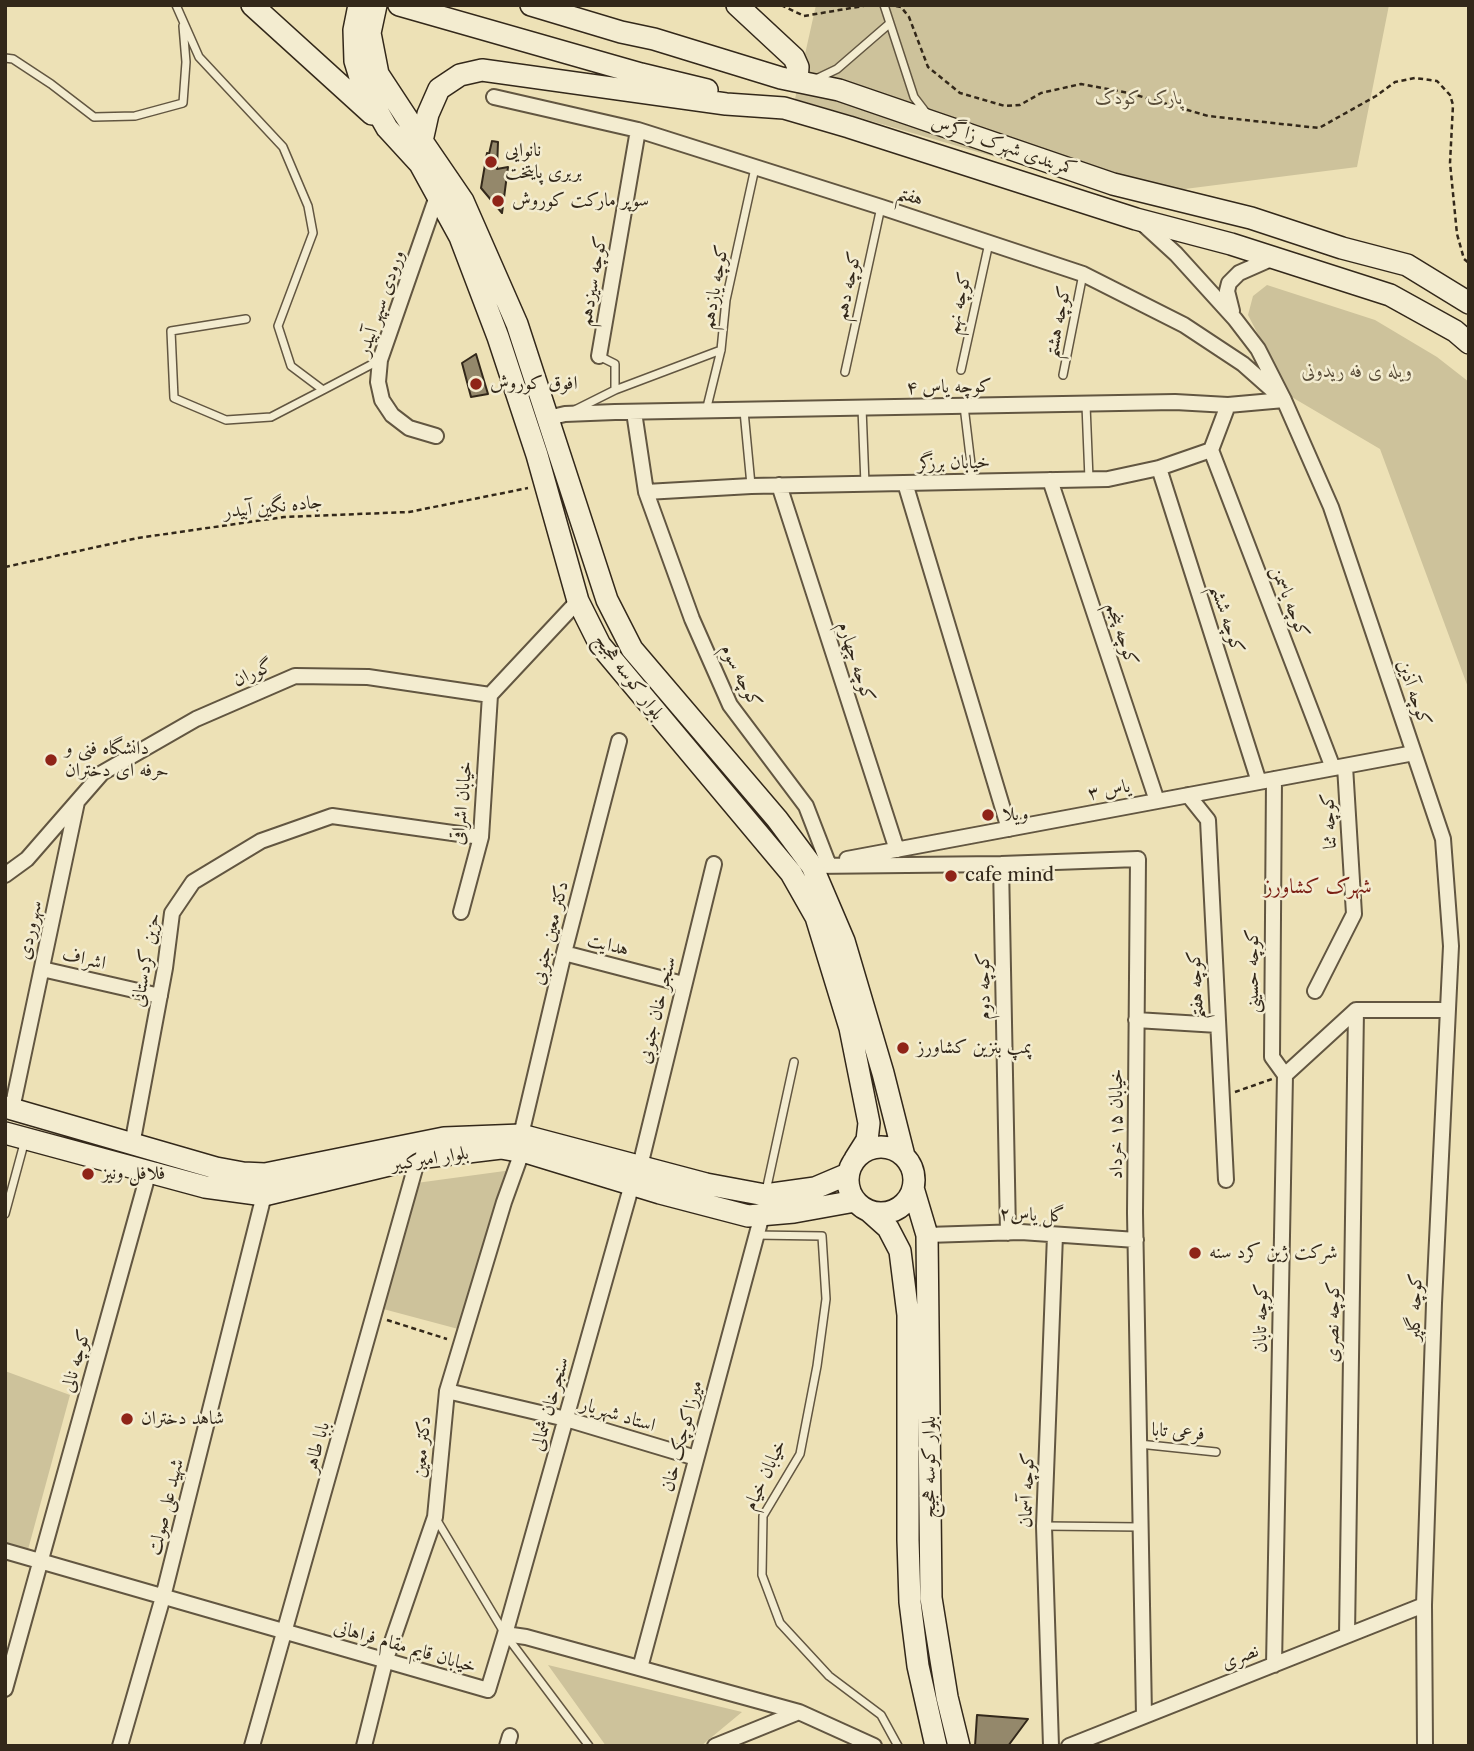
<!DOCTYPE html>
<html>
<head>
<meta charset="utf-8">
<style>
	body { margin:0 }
	#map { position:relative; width:1474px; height:1751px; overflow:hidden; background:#ede1b6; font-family:"Libre Caslon Text",serif }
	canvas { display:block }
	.frame { position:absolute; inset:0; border:7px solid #33281a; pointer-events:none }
</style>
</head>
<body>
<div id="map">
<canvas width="1474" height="1751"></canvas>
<div class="frame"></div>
</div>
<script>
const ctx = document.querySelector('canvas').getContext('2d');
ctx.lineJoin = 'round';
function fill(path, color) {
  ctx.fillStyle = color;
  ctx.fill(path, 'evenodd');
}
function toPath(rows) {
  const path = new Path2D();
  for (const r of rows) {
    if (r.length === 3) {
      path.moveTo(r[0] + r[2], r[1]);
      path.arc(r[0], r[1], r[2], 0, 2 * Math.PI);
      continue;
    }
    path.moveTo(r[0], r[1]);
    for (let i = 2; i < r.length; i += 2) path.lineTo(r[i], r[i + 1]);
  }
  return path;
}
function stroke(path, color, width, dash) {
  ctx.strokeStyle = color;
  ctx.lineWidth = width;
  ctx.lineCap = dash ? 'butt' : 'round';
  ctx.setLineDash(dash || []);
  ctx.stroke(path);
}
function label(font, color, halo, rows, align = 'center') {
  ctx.font = font + ' "Libre Caslon Text",Amiri,serif';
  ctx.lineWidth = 5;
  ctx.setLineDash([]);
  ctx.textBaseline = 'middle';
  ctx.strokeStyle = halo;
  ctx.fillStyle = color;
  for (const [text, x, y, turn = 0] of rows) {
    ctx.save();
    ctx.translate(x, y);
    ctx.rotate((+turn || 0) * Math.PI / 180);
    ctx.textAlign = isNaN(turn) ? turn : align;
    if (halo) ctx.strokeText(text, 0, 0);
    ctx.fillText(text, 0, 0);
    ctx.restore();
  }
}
fill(toPath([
	[816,5,1389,5,1357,167,1130,196,795,99],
	[1267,285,1375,320,1437,357,1469,382,1469,690,1380,449,1290,396,1248,315,1253,296],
	[512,1170,462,1330,372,1306,409,1184],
	[5,1371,70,1395,26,1557,5,1549],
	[548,1665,742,1712,701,1746,606,1746]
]), '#cdc29b');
const building = toPath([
	[492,141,498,142,497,169,508,167,502,213,481,188,487,153,489,154,492,141],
	[476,354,488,394,471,397,462,363,476,354],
	[977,1715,1028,1719,1008,1746,975,1746,977,1715]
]);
fill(building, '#94886b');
stroke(building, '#33281a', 2);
const lane = toPath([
	[176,5,199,57,283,147,308,206,313,233,278,326,291,366,323,390,380,360],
	[884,5,914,97,927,114],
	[5,58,13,59,51,84,94,117,135,116,183,103,186,62,183,26],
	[814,80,837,69,889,24],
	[246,319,171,331,174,398,226,420,271,417,323,390],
	[599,356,615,364,615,390],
	[961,370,989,243],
	[845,372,881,207],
	[1063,375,1083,274],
	[1086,405,1089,479],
	[964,406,973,481],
	[862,408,865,484],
	[575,410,615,390,721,350],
	[706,411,721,350,726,300,755,168],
	[744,411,751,485],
	[766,1191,794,1062],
	[5,1214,25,1140],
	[755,1235,822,1236,826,1299,817,1366,800,1454,763,1516,762,1575,780,1623,829,1676,881,1715,898,1746],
	[1139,1444,1216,1452],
	[435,1517,505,1634,589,1746],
	[1044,1526,1140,1527]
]);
const street = toPath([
	[494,97,638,130,881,207,1083,274,1184,325,1243,364,1278,395],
	[1141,222,1176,254,1235,319,1258,349,1284,400,1331,507,1443,839,1451,946,1434,1303,1424,1605,1425,1746],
	[1232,311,1227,291,1229,283,1239,273,1273,258],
	[599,356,638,130],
	[634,412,646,492,692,619,730,705,806,806,828,863],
	[548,418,565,414,615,412,1175,402,1228,405,1284,400],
	[436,436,409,428,392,415,382,400,378,382,380,360,437,196],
	[1211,450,1333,768],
	[1159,468,1259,782],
	[1050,480,1157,801],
	[905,483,1009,829],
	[779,485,897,850],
	[646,492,751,486,1108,479,1159,468,1211,450,1228,405],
	[1274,779,1272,1057,1285,1075],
	[1188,795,1208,820,1226,1180],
	[847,859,1414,753],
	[1001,864,1008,1233],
	[812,866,1001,864,1138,859,1135,1213,1144,1716],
	[5,875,27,859,102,773,196,719,295,676,368,677,490,695,578,601],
	[461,912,481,837,490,695],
	[564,953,683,984],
	[42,969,160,996],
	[1315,991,1354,914,1345,766],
	[1136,1020,1218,1025],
	[12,1109,77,802],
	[521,1135,564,953,619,741],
	[132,1145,165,968,172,913,193,882,261,841,332,816,481,837],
	[640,1166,714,864],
	[927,1235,1021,1232,1136,1240],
	[447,1391,566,1419,696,1458],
	[5,1551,488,1690,505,1634,526,1637,799,1712,874,1746],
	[505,1634,632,1184],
	[1347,1635,1356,1010],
	[1274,1665,1285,1075,1356,1010,1446,1010],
	[640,1668,762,1215],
	[5,1689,149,1171],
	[120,1746,163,1597,264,1195],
	[252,1746,418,1158],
	[364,1746,385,1662,435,1517,447,1391,504,1202,522,1152],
	[507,1746,510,1736],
	[715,1746,799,1712],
	[1051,1746,1044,1526,1055,1235],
	[1069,1746,1424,1605]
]);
const secondary = toPath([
	[252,5,372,114],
	[359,5,354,30,355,61,362,84,387,128,420,164,460,237,498,337,537,455,578,601,600,645,791,873,816,917,850,1028,869,1123,867,1140,855,1159],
	[376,5,370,33,378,74,422,141],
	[399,5,641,74,707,90],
	[531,5,621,32,654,39,781,78,839,90,1113,184,1251,218,1342,248,1407,265,1469,303],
	[737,5,794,58,798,67,797,81],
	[5,1107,216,1168,243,1173,265,1174,444,1138,521,1135,706,1184,765,1195,815,1188,848,1174],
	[5,1133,205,1187,264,1195,418,1158,501,1148,529,1153,660,1193,748,1216,794,1212,855,1201],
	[881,1180,33],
	[904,1156,883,1073,844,941,812,866,777,819,632,649,607,600,517,324,463,201,422,141,428,114,439,89,460,75,482,70,726,104,784,108,849,127,1136,219,1231,244,1390,295,1455,331,1469,343],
	[913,1188,927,1235,931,1598,947,1697,959,1746],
	[869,1211,888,1228,900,1251,908,1315,908,1540,910,1602,918,1666,936,1746]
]);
stroke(lane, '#625641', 10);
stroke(street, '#625641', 18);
stroke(secondary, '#33281a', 24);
stroke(toPath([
	[781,5,804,16,869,5],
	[896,6,901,7,909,17,928,67,960,93,1005,106,1020,105,1041,93,1081,84,1129,93,1208,116,1319,128,1376,96,1395,82,1415,78,1437,81,1450,95,1453,105,1450,163,1457,234,1464,259,1469,263],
	[5,567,138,538,284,517,409,512,528,488],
	[1235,1092,1272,1079],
	[387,1320,447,1339]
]), '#33281a', 2.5, [5, 3.5]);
stroke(lane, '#f3ecd0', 7);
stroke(street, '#f3ecd0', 14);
stroke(secondary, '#f3ecd0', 21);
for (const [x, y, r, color] of [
	[491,162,7,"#8f2418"],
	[498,201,7,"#8f2418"],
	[476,384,7,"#8f2418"],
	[51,760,7,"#8f2418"],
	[988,815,7,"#8f2418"],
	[951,876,7,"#8f2418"],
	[903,1048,7,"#8f2418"],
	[88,1174,7,"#8f2418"],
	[1195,1253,7,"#8f2418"],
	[127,1419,7,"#8f2418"]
]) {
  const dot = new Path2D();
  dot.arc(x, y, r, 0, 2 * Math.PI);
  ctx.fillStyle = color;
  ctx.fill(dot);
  stroke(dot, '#f3ecd0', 2.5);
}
label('italic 19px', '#5a4e3a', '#f3ecd0', [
	["پارک کودک",1139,99],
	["ویله ی فه ریدونی",1357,372]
]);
label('19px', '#33281a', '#f3ecd0', [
	["کمربندی شهرک زاگرس",1004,146,19],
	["هفتم",910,196,18],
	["کوچه سیزدهم",593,281,-80],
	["کوچه دهم",848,286,-78],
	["کوچه یازدهم",715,287,-80],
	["ورودی سپهر آبیدر",381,303,-71],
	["کوچه نهم",959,303,-78],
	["کوچه هشتم",1058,322,-79],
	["کوچه یاس ۴",949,387,-1],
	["خیابان برزگر",954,463,-1],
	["جاده نگین آبیدر",273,507,-6],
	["کوچه یاسمن",1290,602,69],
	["کوچه ششم",1227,619,72],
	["کوچه پنجم",1122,634,72],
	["کوچه چهارم",856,662,72],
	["گوران",253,673,-24],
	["کوچه سوم",741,676,63],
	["بلوار کوسه هجیج",629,677,53],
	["کوچه آذین",1414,693,71],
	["یاس ۳",1109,790,-11],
	["خیابان اشراقی",462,803,-84],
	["کوچه ثنا",1329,821,-93],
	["سهروردی",30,930,-78],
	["دکتر معین جنوبی",550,933,-76],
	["هدایت",608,945,14],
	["اشراف",84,959,13],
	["حزین کردستانی",146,960,-80],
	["کوچه حسینی",1253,971,-90],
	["کوچه هفتم",1196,985,-93],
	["کوچه دوم",984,986,-91],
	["سنجر خان جنوبی",657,1010,-76],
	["خیابان ۱۵ خرداد",1117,1124,-90],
	["بلوار امیرکبیر",430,1159,-9],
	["گل یاس۲",1032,1215,2],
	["کوچه گلپر",1415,1307,-88],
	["کوچه تابان",1261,1318,-89],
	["کوچه نصری",1333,1322,-89],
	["کوچه نالی",76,1361,-74],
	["سنجرخان شمالی",550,1404,-74],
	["استاد شهریار",618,1415,17],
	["فرعی تابا",1178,1432,5],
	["میرزاکوچک خان",682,1436,-75],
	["بابا طاهر",317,1447,-74],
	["دکتر معین",422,1447,-85],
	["بلوار کوسه هجیج",930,1467,-90],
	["خیابان خیام",765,1475,-65],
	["کوچه آسمان",1027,1490,-88],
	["شهید علی صولت",166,1507,-76],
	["خیابان قایم مقام فراهانی",405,1647,16],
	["نصری",1240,1657,-22]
]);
label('19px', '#33281a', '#f3ecd0', [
	["نانوایی",505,151],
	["بربری پایتخت",505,173],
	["سوپر مارکت کوروش",512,201],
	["افوق کوروش",490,384],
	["دانشگاه فنی و",65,749],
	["حرفه ای دختران",65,771],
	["ویلا",1002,815],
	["cafe mind",965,876],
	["پمپ بنزین کشاورز",917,1048],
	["فلافل ونیز",102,1174],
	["شرکت ژین کرد سنه",1209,1253],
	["شاهد دختران",141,1419]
], 'left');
label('21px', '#7a1f14', '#f3ecd0', [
	["شهرک کشاورز",1318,887]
]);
</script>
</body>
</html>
